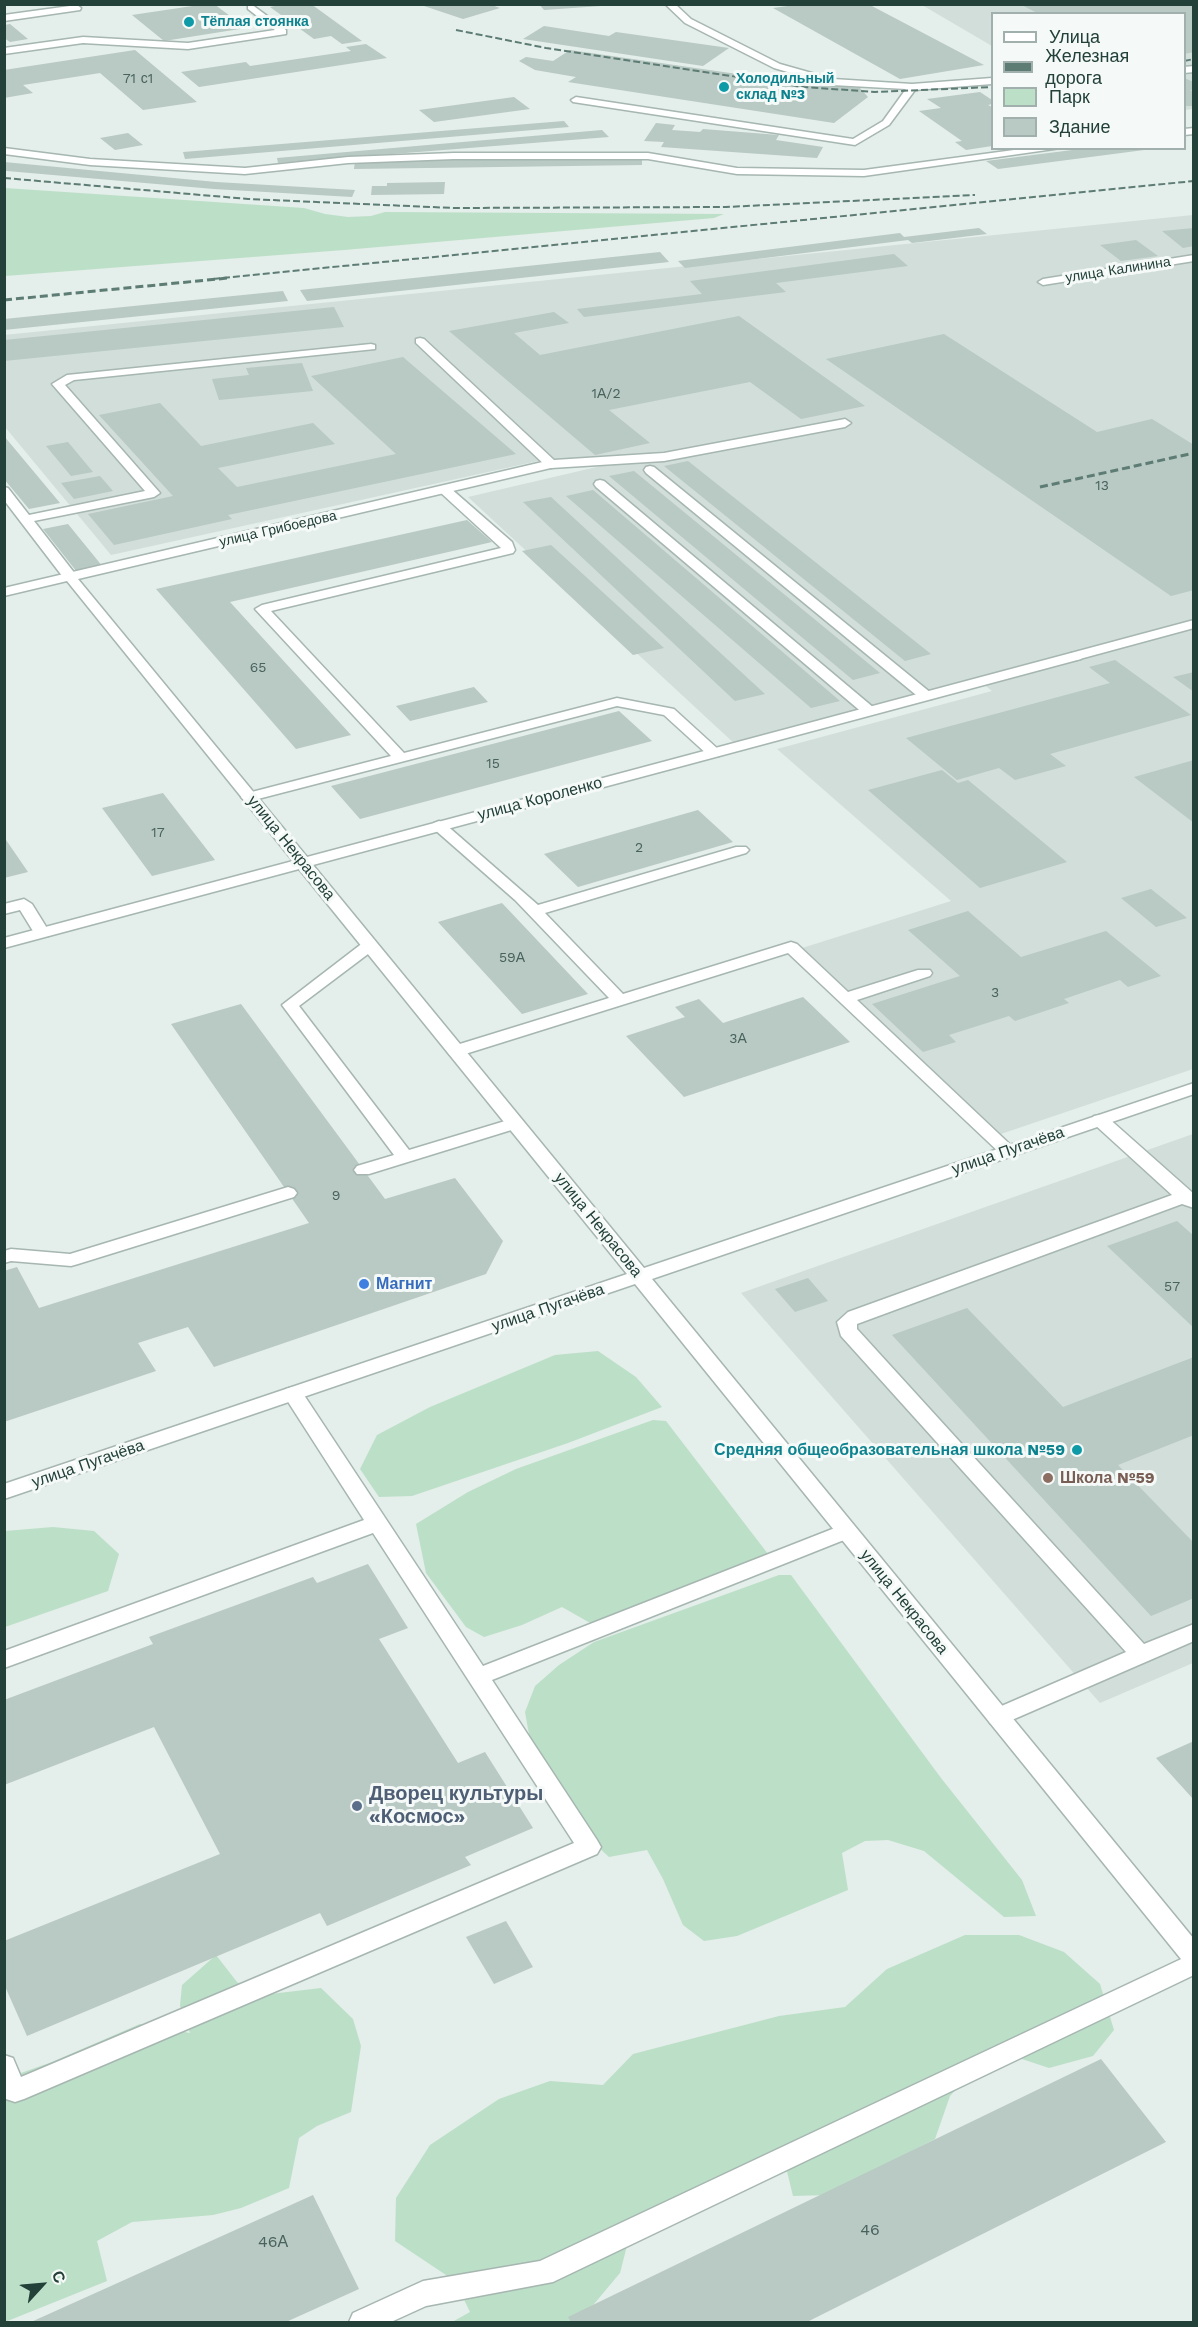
<!DOCTYPE html>
<html>
<head>
<meta charset="utf-8">
<style>
	body { margin:0 }
	#map { position:relative; width:1198px; height:2327px; overflow:hidden; background:#e4eeea; font-family:"Work Sans",sans-serif }
	canvas { display:block }
	.frame { position:absolute; inset:0; border:6px solid #234039; pointer-events:none }
	.legend { position:absolute; left:991px; top:12px; width:195px; height:138px; box-sizing:border-box; background:#f5faf8; border:2px solid #a1b0ac; margin:0; padding:8px 10px; list-style:none; font-size:18px; color:#234039 }
	.legend li { display:flex; align-items:center; gap:12px; height:30px }
	.legend b { width:30px; border:2px solid #a1b0ac }
	.north { position:absolute; left:12px; top:2255px; width:60px; height:60px; -webkit-text-stroke:4px #f5faf8; paint-order:stroke; rotate:64deg; font-size:16px; font-weight:700; line-height:24px; text-align:center; color:#234039 }
	.north::after { content:''; display:block; margin:auto; width:21px; height:27px; background:#234039; clip-path:polygon(50% 0,100% 100%,50% 72%,0 100%) }
</style>
</head>
<body>
<div id="map">
<canvas width="1198" height="2327"></canvas>
<div class="frame"></div>
<ul class="legend">
<li><b style="height:8px;background:#fff"></b>Улица</li>
<li><b style="height:8px;background:#5d7c74"></b>Железная дорога</li>
<li><b style="height:16px;background:#bcdfc7"></b>Парк</li>
<li><b style="height:16px;background:#b9c9c3"></b>Здание</li>
</ul>
<div class="north">С</div>
</div>
<script>
const ctx = document.querySelector('canvas').getContext('2d');
ctx.lineJoin = 'round';
function fill(path, color) {
  ctx.fillStyle = color;
  ctx.fill(path, 'evenodd');
}
function toPath(rows) {
  const path = new Path2D();
  for (const r of rows) {
    path.moveTo(r[0], r[1]);
    for (let i = 2; i < r.length; i += 2) path.lineTo(r[i], r[i + 1]);
  }
  return path;
}
function stroke(path, color, width, dash) {
  ctx.strokeStyle = color;
  ctx.lineWidth = width;
  ctx.lineCap = dash ? 'butt' : 'round';
  ctx.setLineDash(dash || []);
  ctx.stroke(path);
}
function label(font, color, halo, rows, align = 'center') {
  ctx.font = font + ' "Work Sans",sans-serif';
  ctx.lineWidth = 6;
  ctx.setLineDash([]);
  ctx.textBaseline = 'middle';
  ctx.strokeStyle = halo;
  ctx.fillStyle = color;
  for (const [text, x, y, turn = 0] of rows) {
    ctx.save();
    ctx.translate(x, y);
    ctx.rotate((+turn || 0) * Math.PI / 180);
    ctx.textAlign = isNaN(turn) ? turn : align;
    if (halo) ctx.strokeText(text, 0, 0);
    ctx.fillText(text, 0, 0);
    ctx.restore();
  }
}
fill(toPath([
	[922,5,1193,5,1193,109,1185,110,1184,14,992,14,992,46],
	[1193,215,1193,1069,989,1138,799,949,951,901,777,749,992,691,977,679,736,745,468,497,618,462,538,461,111,555,5,427,4,335],
	[1193,1134,1193,1663,1100,1703,741,1293]
]), '#d2ded9');
fill(toPath([
	[5,188,304,208,325,214,348,217,371,216,385,212,724,214,714,218,344,250,5,276],
	[598,1351,636,1377,662,1407,568,1443,412,1496,379,1497,360,1469,377,1435,430,1407,555,1355],
	[653,1420,666,1421,768,1554,762,1566,599,1628,562,1607,522,1625,484,1637,466,1627,426,1573,416,1524,468,1492,516,1469],
	[53,1527,94,1531,119,1554,108,1591,5,1627,5,1531],
	[779,1575,791,1575,941,1778,1022,1880,1036,1916,1004,1917,924,1851,888,1840,865,1841,842,1853,848,1890,737,1936,704,1941,683,1925,663,1879,647,1850,609,1857,581,1831,532,1751,525,1712,535,1686,559,1665,594,1642],
	[965,1935,1019,1935,1064,1952,1100,1984,1114,2030,1093,2056,1049,2068,998,2051,974,2070,950,2096,935,2139,828,2195,793,2196,784,2159,632,2226,620,2273,589,2310,569,2322,452,2322,470,2312,455,2281,395,2241,396,2198,430,2145,499,2099,550,2081,603,2085,633,2054,779,2016,845,2007,887,1969],
	[216,1955,237,1982,262,1995,321,1988,353,2019,361,2046,351,2112,317,2126,299,2138,289,2188,241,2208,213,2215,132,2222,97,2241,107,2281,5,2322,4,2079,52,2062,140,2024,190,2033,180,2006,182,1985]
]), '#bcdfc7');
fill(toPath([
	[206,4,214,4,246,28,164,41,132,15],
	[284,4,311,4,362,41,342,44,331,36,314,39,270,7],
	[418,4,489,4,500,8,463,19],
	[539,4,600,4,601,6,544,10],
	[1020,4,1194,4,1194,52,1184,54,1184,14,1039,14],
	[795,5,870,5,984,65,900,79,773,8],
	[10,24,28,39,10,42,4,38,4,25],
	[544,26,609,36,616,32,729,48,703,66,523,39],
	[366,44,387,58,199,87,181,72,246,62,250,66,351,51,346,47],
	[135,50,197,102,143,110,100,73,23,85,33,93,4,98,4,70],
	[570,50,800,83,860,88,868,97,834,123,568,82,576,77,535,70,519,61,526,57,553,61],
	[1184,78,1194,82,1194,90,1190,90,1194,92,1194,106,1184,106],
	[980,92,992,100,992,104,988,105,992,107,992,146,966,150,955,142,962,141,919,111,941,108,927,99],
	[514,97,530,109,434,122,419,110],
	[564,121,569,127,185,159,183,152],
	[656,123,675,125,672,130,700,132,703,129,779,135,776,140,823,147,817,158,661,147,664,142,644,141],
	[602,130,609,137,278,163,277,158],
	[128,133,143,145,115,150,100,138],
	[1088,148,1144,150,998,169,986,161],
	[642,158,642,165,354,169,355,161],
	[4,162,216,182,355,190,352,197,214,189,7,171,4,171],
	[445,182,444,194,371,195,372,186,387,186,387,183],
	[979,228,987,234,912,243,908,240,685,268,678,261,900,233,904,237],
	[1194,228,1194,246,1183,248,1162,231],
	[1136,240,1158,256,1121,261,1100,245],
	[660,252,669,262,307,301,300,290],
	[894,254,908,266,776,283,786,292,584,317,577,309,702,294,690,281],
	[283,291,288,301,4,330,4,319],
	[334,307,344,327,4,361,4,340],
	[554,312,569,323,514,333,540,355,739,316,865,406,801,419,750,382,609,410,650,443,595,455,449,331],
	[944,334,1097,432,1152,419,1194,445,1194,590,1171,596,826,359],
	[403,357,516,454,228,515,232,519,114,545,88,514,173,496,99,415,160,403,201,446,313,423,335,444,218,468,237,487,396,454,311,376],
	[302,363,313,391,219,400,212,379,249,375,246,368],
	[4,436,60,503,29,509,4,479],
	[68,442,93,472,71,476,46,446],
	[688,461,931,654,905,661,664,466],
	[634,471,880,673,853,680,609,476],
	[100,476,113,491,74,499,61,483],
	[593,490,840,701,811,708,566,496],
	[551,497,765,694,735,701,523,502],
	[467,520,492,542,230,602,351,735,296,749,156,589],
	[68,524,103,567,77,572,43,529],
	[551,545,664,648,633,655,522,551],
	[1115,660,1191,715,1050,754,1066,766,1015,780,999,768,957,780,906,738,1110,683,1089,667],
	[1194,672,1194,692,1173,677],
	[474,687,488,702,410,721,396,706],
	[619,711,652,741,360,819,331,786],
	[1194,760,1194,823,1134,777],
	[942,770,958,783,968,780,1067,862,980,888,868,790],
	[163,793,215,860,152,876,102,808],
	[698,810,733,842,578,887,544,854],
	[4,837,28,872,4,878],
	[1151,889,1187,918,1156,927,1121,898],
	[502,903,588,994,522,1014,438,922],
	[968,911,1021,957,1106,931,1161,976,1128,987,1120,980,1064,999,1069,1003,1015,1021,1009,1016,949,1035,956,1042,923,1052,872,1004,960,976,908,930],
	[803,997,850,1042,684,1097,626,1036,685,1017,675,1007,699,999,723,1023],
	[241,1004,385,1199,455,1178,503,1241,486,1274,214,1367,188,1327,138,1343,156,1371,4,1422,4,1271,17,1267,39,1308,309,1223,171,1024],
	[1177,1221,1194,1236,1194,1328,1107,1246],
	[808,1278,828,1301,795,1312,775,1289],
	[967,1308,1063,1407,1194,1357,1194,1435,1118,1465,1194,1543,1194,1598,1151,1616,892,1335],
	[368,1564,408,1628,379,1639,458,1763,485,1752,533,1828,465,1857,471,1865,327,1926,320,1913,27,2036,4,1984,4,1941,220,1854,154,1727,4,1785,4,1700,153,1644,149,1637,313,1577,317,1583],
	[1194,1741,1194,1800,1156,1758],
	[506,1921,533,1967,494,1984,466,1937],
	[1101,2059,1166,2142,807,2322,571,2322,568,2317],
	[313,2195,359,2289,286,2322,31,2322]
]), '#b9c9c3');
const service = toPath([
	[251,4,286,30,286,34,188,49,83,43,4,54,4,48,83,37,188,43,275,30,248,9,248,5,251,4],
	[665,4,675,4,691,19,780,64,833,79,912,84,992,78,992,84,915,90,889,125,855,145,573,102,571,100,576,97,853,139,883,121,906,89,832,85,774,68,685,23,665,4],
	[77,5,81,8,80,10,4,21,4,15,77,5],
	[1194,66,1194,72,1184,73,1184,67,1194,66],
	[1194,128,1194,134,1184,135,1184,129,1194,128],
	[4,148,90,159,245,168,348,157,454,153,648,153,737,168,864,170,1029,148,1061,148,864,176,737,174,648,159,454,159,348,163,245,174,90,165,4,154,4,148],
	[420,338,424,339,554,460,664,453,845,419,851,423,845,427,664,461,551,468,547,467,416,343,416,339,420,338],
	[371,344,375,345,375,349,74,380,65,385,160,493,154,497,34,521,76,575,78,578,76,581,66,581,4,500,4,487,8,488,29,515,145,491,52,384,67,375,371,344],
	[650,466,654,467,931,693,933,696,931,699,921,699,646,473,644,470,646,467,650,466],
	[600,480,604,481,874,708,876,711,874,714,864,714,596,487,594,484,596,481,600,480],
	[445,486,449,487,512,542,515,550,513,553,271,611,404,753,617,698,674,709,719,750,721,753,719,756,709,756,664,715,617,706,254,800,244,800,241,797,244,794,391,756,255,609,262,605,501,548,441,493,439,490,445,486],
	[1194,620,1194,628,1076,660,1069,656,1071,653,1194,620],
	[439,821,444,823,538,905,736,847,746,847,749,850,746,853,545,913,623,994,791,942,797,944,848,992,918,970,930,970,932,973,930,976,857,1000,1017,1151,1014,1155,1002,1155,788,953,462,1055,450,1055,447,1051,450,1047,609,998,515,900,434,829,431,826,434,823,439,821],
	[24,899,32,904,50,933,48,936,36,936,20,910,4,914,4,904,24,899],
	[370,940,378,945,376,948,299,1006,409,1150,515,1118,521,1119,524,1123,521,1127,369,1174,357,1174,354,1170,357,1166,394,1155,282,1005,364,942,370,940],
	[1100,1115,1106,1116,1194,1194,1194,1208,1182,1204,857,1324,857,1329,1144,1644,1194,1624,1194,1641,998,1726,990,1723,987,1717,990,1711,1126,1652,841,1336,837,1322,848,1312,1172,1195,1094,1124,1091,1120,1094,1116,1100,1115],
	[288,1187,294,1189,297,1193,294,1197,78,1264,71,1266,11,1261,4,1263,4,1251,11,1249,70,1254,288,1187],
	[293,1387,300,1389,483,1666,840,1526,847,1523,854,1526,857,1531,854,1536,492,1680,597,1840,601,1847,597,1854,24,2099,15,2102,6,2099,4,2055,13,2058,21,2077,574,1843,373,1533,4,1668,4,1651,364,1520,283,1394,286,1389,293,1387],
	[1194,1953,1194,1975,553,2282,426,2306,391,2322,349,2322,353,2313,423,2281,540,2261,1194,1953]
]);
const minor = toPath([
	[1194,255,1194,261,1043,285,1038,282,1043,279,1194,255],
	[551,460,557,464,555,467,78,579,307,857,1071,653,1081,653,1083,656,1081,659,313,865,644,1268,1194,1083,1194,1094,652,1279,1194,1939,1194,1967,1185,1964,635,1284,4,1499,4,1484,627,1274,299,869,4,948,4,938,293,861,67,581,4,596,4,588,551,460]
]);
stroke(service, '#a6b6b1', 3);
stroke(minor, '#a6b6b1', 3);
fill(service, '#fff');
fill(minor, '#fff');
stroke(toPath([
	[456,30,546,48,804,87,875,92,992,87],
	[1184,61,1194,59],
	[4,178,248,199,454,208,726,207,975,195],
	[213,279,1194,181]
]), '#5d7c74', 2, [7, 3]);
stroke(toPath([
	[4,300,228,278],
	[1040,487,1194,453]
]), '#5d7c74', 3, [8, 4]);
for (const [x, y, r, color] of [
	[189,22,6,"#0f9aa8"],
	[724,87,6,"#0f9aa8"],
	[364,1284,6,"#3f7fe0"],
	[1077,1450,6,"#0f9aa8"],
	[1048,1478,6,"#8d6e63"],
	[357,1806,6,"#5c6f8a"]
]) {
  const dot = new Path2D();
  dot.arc(x, y, r, 0, 2 * Math.PI);
  ctx.fillStyle = color;
  ctx.fill(dot);
  stroke(dot, '#f5faf8', 2);
}
label('bold 14px', '#0d838f', '#f5faf8', [
	["Тёплая стоянка",201,22],
	["Холодильный",736,79],
	["склад №3",736,95]
], 'left');
label('14px', '#48625c', null, [
	["71 с1",138,79],
	["1А/2",606,394],
	["13",1102,486],
	["65",258,668],
	["15",493,764],
	["17",158,833],
	["2",639,848],
	["59А",512,958],
	["3",995,993],
	["3А",738,1039],
	["9",336,1196],
	["57",1172,1287]
]);
label('14px', '#234039', '#f5faf8', [
	["улица Калинина",1118,270,-9],
	["улица Грибоедова",278,529,-13]
]);
label('16px', '#234039', '#f5faf8', [
	["улица Короленко",540,799,-15],
	["улица Некрасова",291,848,51],
	["улица Пугачёва",1008,1151,-19],
	["улица Некрасова",598,1225,51],
	["улица Пугачёва",548,1308,-19],
	["улица Пугачёва",88,1464,-19],
	["улица Некрасова",904,1602,51]
]);
label('bold 16px', '#366cbe', '#f5faf8', [
	["Магнит",376,1284]
], 'left');
label('bold 16px', '#0d838f', '#f5faf8', [
	["Средняя общеобразовательная школа №59",1065,1450]
], 'right');
label('bold 16px', '#785e54', '#f5faf8', [
	["Школа №59",1060,1478]
], 'left');
label('16px', '#48625c', null, [
	["46",870,2230],
	["46А",273,2242]
]);
label('bold 20px', '#4e5e75', '#f5faf8', [
	["Дворец культуры",369,1794],
	["«Космос»",369,1817]
], 'left');
</script>
</body>
</html>
